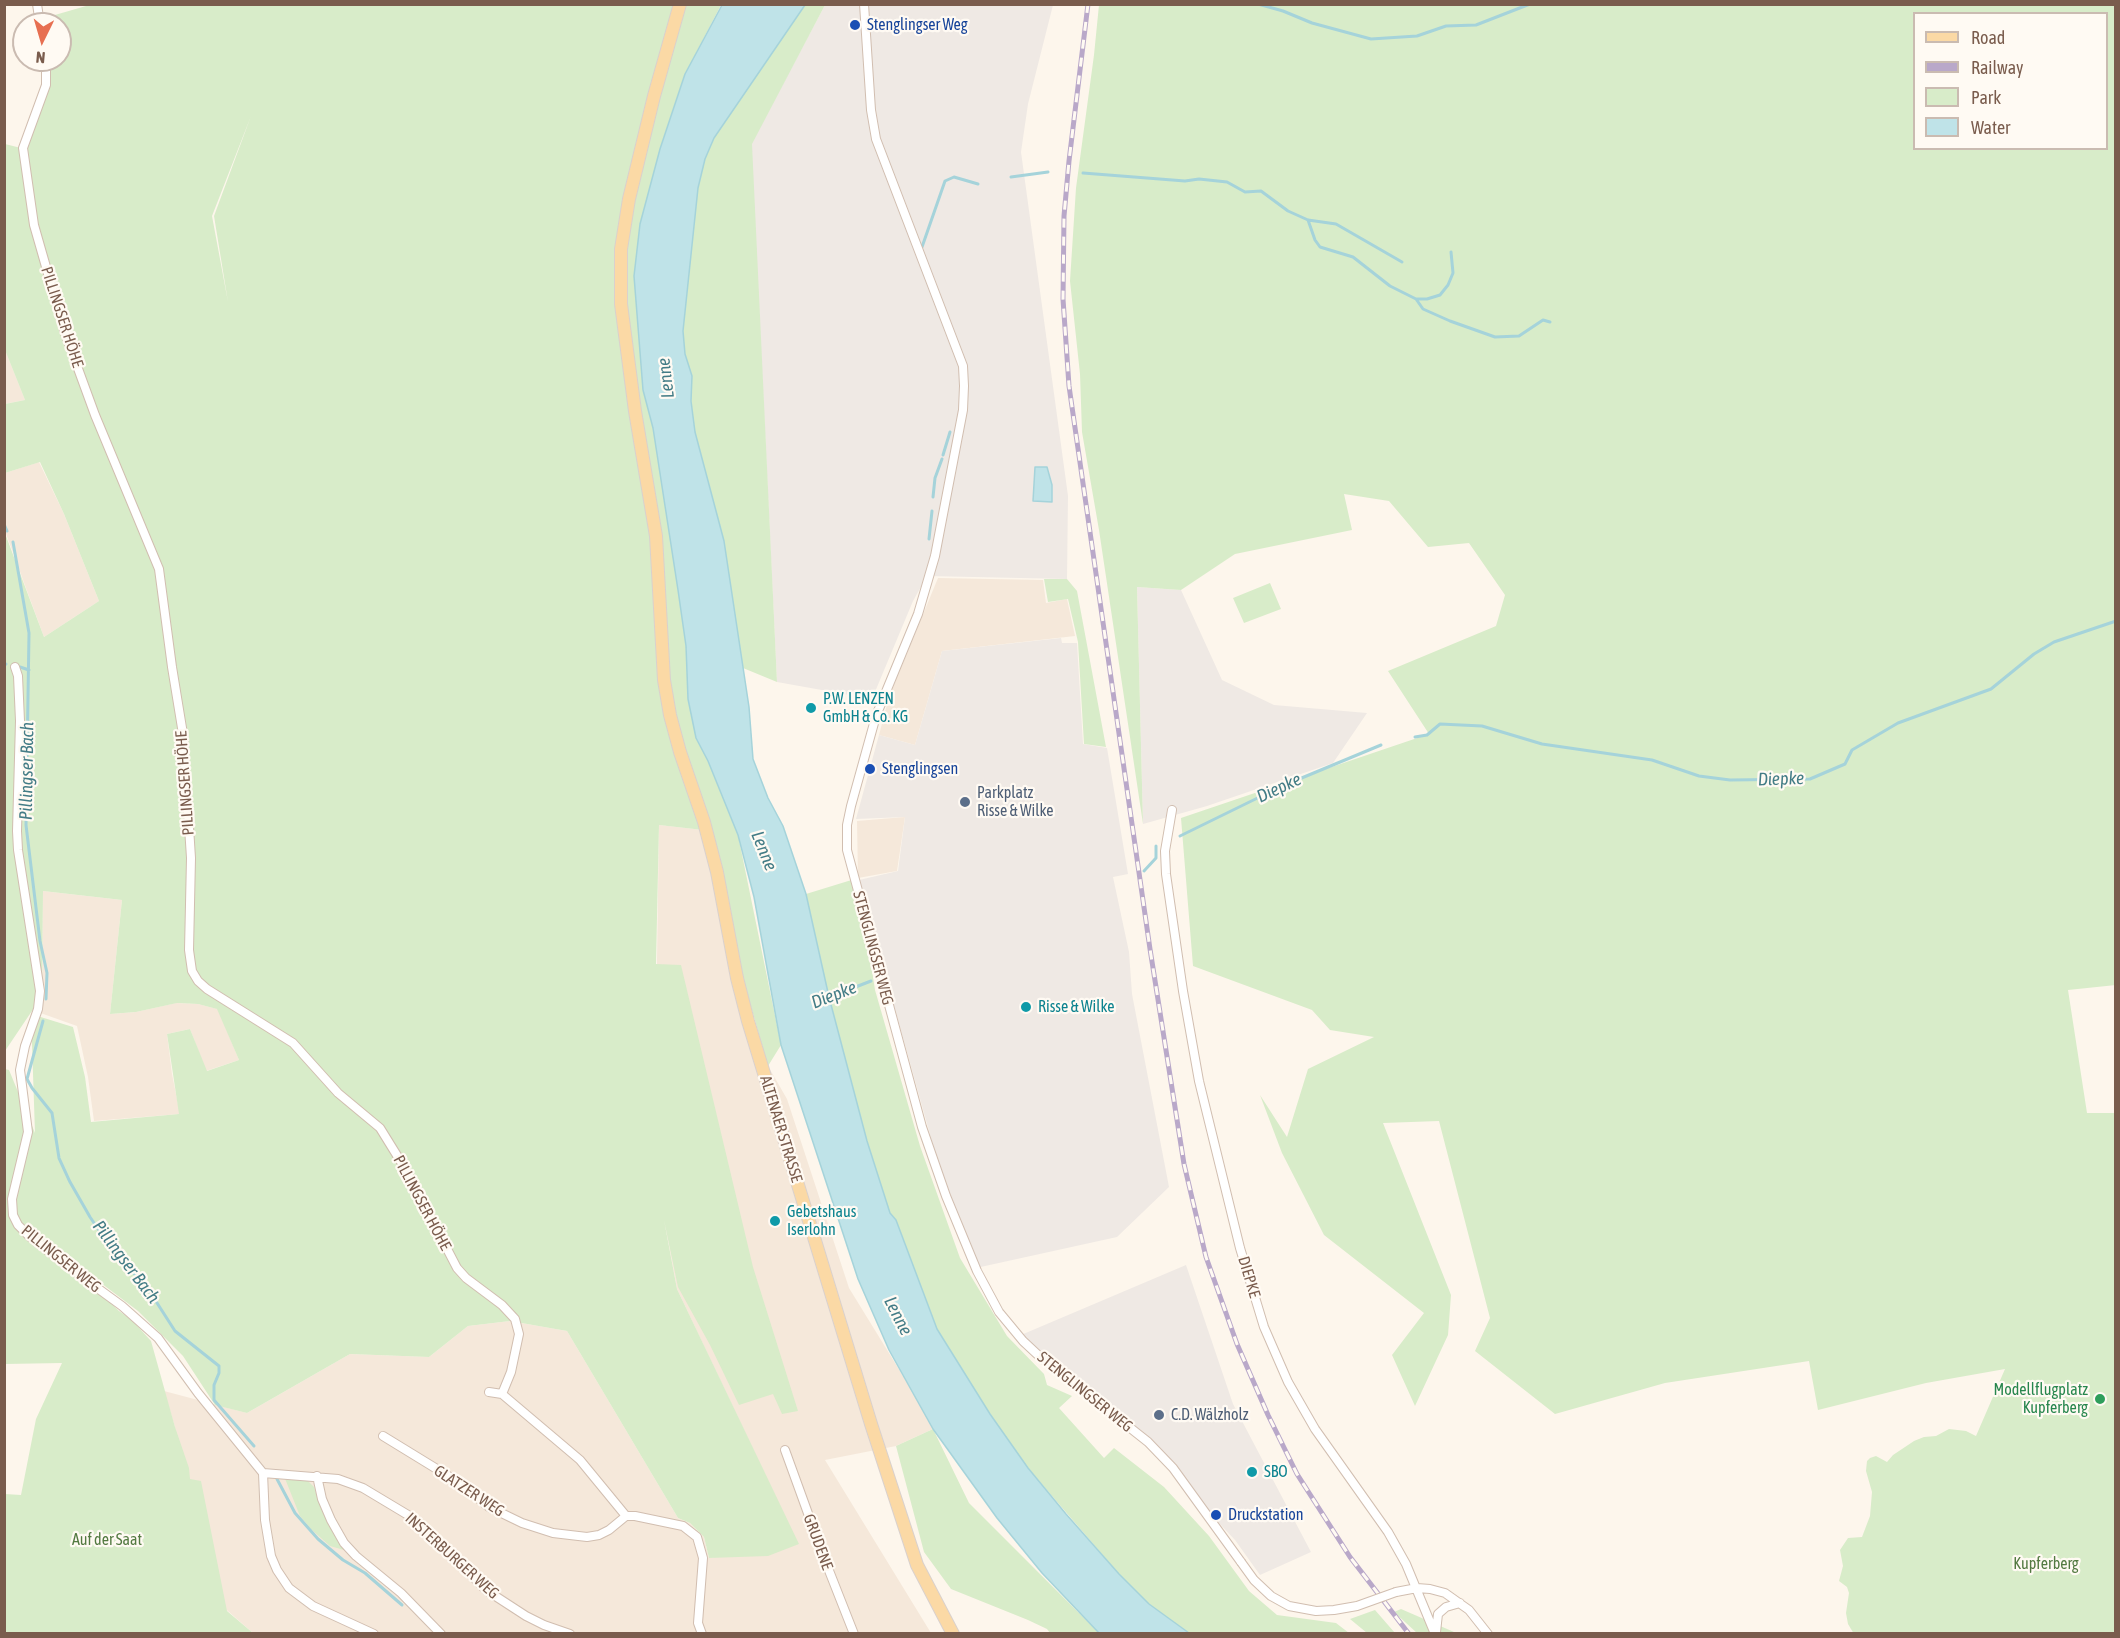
<!DOCTYPE html>
<html>
<head>
<meta charset="utf-8">
<style>
	body { margin:0 }
	#map { position:relative; width:2120px; height:1638px; overflow:hidden; background:#fdf6ec; font-family:"Asap Condensed",sans-serif }
	canvas { display:block }
	.frame { position:absolute; inset:0; border:6px solid #7a5c4d; pointer-events:none }
	.legend { position:absolute; left:1913px; top:12px; width:195px; height:138px; box-sizing:border-box; background:#fffaf3; border:2px solid #cabbb1; margin:0; padding:8px 10px; list-style:none; font-size:18px; color:#7a5c4d }
	.legend li { display:flex; align-items:center; gap:12px; height:30px }
	.legend b { width:30px; border:2px solid #cabbb1 }
	.north { position:absolute; left:12px; top:12px; width:60px; height:60px; box-sizing:border-box; background:#fffaf3; border:2px solid #cabbb1; border-radius:50%; rotate:185deg; font-size:16px; font-weight:700; line-height:24px; text-align:center; color:#7a5c4d }
	.north::after { content:''; display:block; margin:auto; width:21px; height:27px; background:#e76f51; clip-path:polygon(50% 0,100% 100%,50% 72%,0 100%) }
</style>
</head>
<body>
<div id="map">
<canvas width="2120" height="1638"></canvas>
<div class="frame"></div>
<ul class="legend">
<li><b style="height:8px;background:#fbd9a5"></b>Road</li>
<li><b style="height:8px;background:#b9a8c9"></b>Railway</li>
<li><b style="height:16px;background:#d8ecc9"></b>Park</li>
<li><b style="height:16px;background:#bfe3e8"></b>Water</li>
</ul>
<div class="north">N</div>
</div>
<script>
const ctx = document.querySelector('canvas').getContext('2d');
ctx.lineJoin = 'round';
function fill(path, color) {
  ctx.fillStyle = color;
  ctx.fill(path, 'evenodd');
}
function toPath(rows) {
  const path = new Path2D();
  for (const r of rows) {
    path.moveTo(r[0], r[1]);
    for (let i = 2; i < r.length; i += 2) path.lineTo(r[i], r[i + 1]);
  }
  return path;
}
function stroke(path, color, width, dash) {
  ctx.strokeStyle = color;
  ctx.lineWidth = width;
  ctx.lineCap = dash ? 'butt' : 'round';
  ctx.setLineDash(dash || []);
  ctx.stroke(path);
}
function label(font, color, halo, rows, align = 'center') {
  ctx.font = font + ' "Asap Condensed",sans-serif';
  ctx.lineWidth = 4.5;
  ctx.setLineDash([]);
  ctx.textBaseline = 'middle';
  ctx.strokeStyle = halo;
  ctx.fillStyle = color;
  for (const [text, x, y, turn = 0] of rows) {
    ctx.save();
    ctx.translate(x, y);
    ctx.rotate((+turn || 0) * Math.PI / 180);
    ctx.textAlign = isNaN(turn) ? turn : align;
    if (halo) ctx.strokeText(text, 0, 0);
    ctx.fillText(text, 0, 0);
    ctx.restore();
  }
}
fill(toPath([
	[5,350,25,400,5,404],
	[39,462,64,514,99,601,44,637,5,531,5,473],
	[938,578,1043,580,1046,603,1067,599,1075,636,942,651,915,745,879,735,889,697],
	[905,817,897,871,858,878,857,821],
	[659,825,713,831,751,1009,768,1066,787,1099,849,1288,935,1428,896,1446,825,1460,931,1633,253,1633,197,1584,175,1427,164,1391,247,1413,350,1354,429,1357,468,1326,510,1321,567,1331,678,1518,690,1523,704,1537,709,1558,798,1544,677,1289,654,1163],
	[43,891,122,900,110,1014,136,1012,176,1003,198,1004,218,1009,239,1060,206,1071,190,1029,167,1034,172,1074,180,1114,94,1121,88,1077,77,1026,32,1010,42,996]
]), '#f5e8da');
fill(toPath([
	[825,5,1053,5,1028,104,1021,152,1068,496,1067,579,927,576,913,601,872,699,777,682,751,144],
	[1137,587,1181,590,1222,680,1274,705,1367,713,1333,763,1207,806,1143,824],
	[1061,638,1062,643,1077,643,1083,744,1107,748,1128,874,1113,877,1129,952,1132,994,1169,1187,1117,1237,976,1268,948,1199,859,880,898,871,905,817,856,819,879,735,915,745,942,651],
	[1186,1265,1233,1404,1311,1552,1260,1575,1235,1540,1117,1415,1057,1368,1021,1335]
]), '#efe9e4');
fill(toPath([
	[93,4,720,5,720,7,685,74,660,149,640,224,634,276,643,390,653,428,678,590,686,646,688,699,696,738,708,761,738,835,781,1045,768,1066,740,968,712,831,659,825,656,964,681,965,753,1267,798,1411,782,1414,773,1394,739,1405,710,1345,678,1287,664,1220,677,1289,799,1544,768,1556,709,1558,704,1537,690,1523,678,1518,567,1331,510,1321,468,1326,429,1357,350,1354,247,1413,215,1405,183,1356,138,1311,77,1265,34,1228,119,1311,132,1320,151,1341,175,1427,189,1468,190,1479,201,1481,227,1611,253,1633,5,1633,5,1494,21,1495,36,1419,62,1363,5,1364,5,1069,9,1070,35,1133,31,1014,73,1027,85,1077,91,1122,179,1114,167,1034,190,1029,207,1071,239,1060,217,1009,198,1004,177,1003,136,1012,110,1014,122,900,43,891,42,996,5,1051,5,536,6,536,44,637,99,601,64,514,40,462,5,473,5,404,25,400,5,350,5,144,21,148,32,226,61,328,94,415,151,550,97,415,66,329,36,225,27,171,25,149,30,131,47,85,48,60,60,60,60,24,42,24,41,19],
	[251,116,214,216,228,302,212,216],
	[805,5,825,5,752,144,777,682,743,668,724,541,695,432,691,401,692,376,685,354,683,331,698,188,705,159,714,138],
	[1099,5,2115,5,2116,985,2068,990,2087,1113,2115,1113,2115,1633,1854,1634,1848,1624,1846,1613,1849,1593,1847,1587,1839,1581,1843,1566,1840,1550,1848,1538,1862,1537,1870,1516,1872,1492,1866,1471,1867,1461,1870,1458,1876,1456,1887,1462,1893,1455,1914,1441,1924,1437,1936,1436,1949,1429,1966,1431,1976,1436,2005,1369,1926,1383,1818,1410,1809,1361,1665,1383,1555,1414,1475,1351,1490,1318,1439,1121,1383,1123,1451,1295,1448,1335,1415,1406,1392,1355,1424,1313,1324,1235,1282,1153,1260,1095,1287,1137,1308,1069,1374,1037,1330,1030,1312,1010,1193,966,1181,818,1429,734,1388,671,1496,626,1505,595,1469,543,1428,547,1389,501,1344,494,1352,530,1235,554,1181,590,1137,587,1143,824,1099,530,1082,432,1080,374,1070,281,1076,188,1094,55],
	[1914,14,2106,14,2106,148,1914,148],
	[1044,579,1067,579,1077,591,1106,747,1084,744,1078,642,1068,599,1048,602],
	[1270,583,1281,609,1244,623,1233,598],
	[858,878,875,990,920,1146,960,1258,1007,1336,1044,1374,1047,1385,1072,1396,1059,1408,1104,1458,1114,1448,1164,1487,1209,1536,1249,1591,1277,1615,1336,1623,1349,1633,1189,1633,1149,1604,1119,1574,1028,1468,990,1414,937,1329,896,1220,890,1213,867,1141,829,997,806,894],
	[933,1429,969,1503,1099,1633,1050,1633,1047,1629,1028,1620,951,1589,924,1552,896,1446],
	[284,1476,307,1480,314,1487,321,1509,344,1550,330,1546,312,1530,300,1516],
	[1401,1609,1454,1632,1457,1633,1417,1633,1394,1612],
	[1375,1610,1395,1633,1367,1633,1350,1619]
]), '#d8ecc9');
const water = toPath([
	[722,5,805,5,714,138,705,159,698,188,683,331,685,354,692,376,691,401,695,432,724,541,749,707,753,759,768,798,783,826,806,894,829,997,867,1141,890,1213,896,1220,937,1329,990,1414,1028,1468,1066,1514,1119,1574,1149,1604,1189,1633,1099,1633,1042,1573,997,1518,933,1429,889,1350,858,1279,781,1045,754,897,738,835,708,761,696,738,688,699,686,646,678,590,653,428,643,390,634,276,640,224,660,149,685,74,722,5],
	[1035,467,1047,467,1052,485,1052,502,1033,501,1035,467]
]);
fill(water, '#bfe3e8');
stroke(water, '#a5d3da', 1.5);
stroke(toPath([
	[1258,4,1283,11,1312,23,1371,39,1417,36,1446,26,1476,25,1530,4],
	[1083,173,1185,181,1199,179,1227,182,1245,192,1261,191,1288,211,1308,220,1336,224,1402,262],
	[1011,177,1048,172],
	[1308,220,1315,240,1320,247,1353,257,1390,286,1416,299,1427,299,1440,295,1448,285,1453,273,1451,252],
	[922,247,945,181,954,177,978,184],
	[1416,299,1423,309,1450,321,1495,337,1519,336,1543,320,1550,322],
	[943,455,950,432],
	[933,497,935,478,942,459],
	[4,524,7,531],
	[929,539,932,511],
	[13,542,29,633,26,825,40,941,47,973,46,999],
	[4,663,6,664],
	[20,667,29,670],
	[1415,737,1427,735,1440,724,1482,726,1542,744,1652,760,1699,776,1730,780,1810,779,1845,764,1852,750,1898,723,1991,689,2034,654,2054,642,2116,621],
	[1180,836,1280,787,1381,745],
	[1144,871,1156,858,1156,846],
	[825,998,841,990,853,988,871,981],
	[43,1021,27,1079,32,1088,52,1113,59,1158,70,1182,90,1217,111,1248,122,1252,125,1255,126,1267,136,1275,150,1292,175,1331,219,1366,219,1373,214,1385,214,1400,254,1446],
	[277,1479,295,1513,318,1539,343,1560,365,1573,402,1605]
]), '#a5d3da', 3);
const street = toPath([
	[37,4,40,24],
	[864,4,871,110,876,139,963,366,964,386,963,410,935,556,918,614,876,716,851,806,847,825,847,850,922,1127,946,1196,977,1271,999,1312,1023,1341,1038,1355,1148,1442,1173,1468,1241,1562],
	[46,60,46,85,23,148,34,225,65,333,95,415,159,569,172,667,183,734,191,858,189,950,192,971,198,981,207,989,293,1043,338,1093,380,1128,406,1170,457,1268,466,1278,502,1305,515,1319,519,1334,511,1372,502,1394,580,1460,626,1516,635,1516,683,1526,697,1537,703,1558,698,1623,702,1634],
	[15,667,18,676,20,721,17,831,18,850,40,991,38,1009,25,1046,20,1070,28,1132,12,1199,13,1215,18,1225,29,1236,74,1271,122,1306,158,1338,198,1393,263,1473,265,1520,271,1556,277,1570,289,1588,313,1606,374,1634],
	[1172,810,1165,851,1166,874,1183,991,1199,1081,1240,1248,1264,1327,1288,1382,1315,1429,1388,1532,1406,1564,1435,1634],
	[489,1392,502,1394],
	[383,1436,458,1482,489,1507,522,1523,553,1533,587,1537,599,1535,609,1530,626,1516],
	[785,1450,826,1563,854,1634],
	[263,1473,338,1479,363,1488,413,1518,486,1590,526,1616,544,1625,570,1634],
	[317,1476,322,1499,331,1520,344,1543,356,1556,401,1593,441,1634],
	[1396,1592,1417,1588,1430,1589,1445,1593,1469,1610,1488,1634],
	[1436,1632,1438,1614,1446,1607,1460,1603]
]);
const primary = toPath([
	[680,4,654,96,629,199,621,249,621,304,635,411,656,536,664,680,670,715,680,752,704,822,717,872,737,978,748,1021,871,1424,917,1565,953,1634]
]);
stroke(street, '#d1beb0', 10);
stroke(primary, '#dad1cd', 14);
stroke(street, '#fff', 8);
stroke(primary, '#fbd9a5', 12);
const rail = toPath([
	[1088,4,1069,161,1064,216,1063,299,1069,386,1150,949,1184,1164,1206,1257,1237,1344,1268,1415,1297,1474,1350,1557,1409,1634]
]);
stroke(rail, '#b9a8c9', 5);
stroke(rail, '#fffaf3', 3, [9]);
const streetBridge = toPath([
	[1241,1562,1254,1580,1271,1596,1289,1606,1316,1611,1334,1610,1357,1606,1396,1592]
]);
stroke(streetBridge, '#d1beb0', 10, []);
stroke(streetBridge, '#fff', 8);
for (const [x, y, r, color] of [
	[855,25,6,"#1a4fb4"],
	[811,708,6,"#0f9aa8"],
	[870,769,6,"#1a4fb4"],
	[965,802,6,"#5c6f8a"],
	[1026,1007,6,"#0f9aa8"],
	[775,1221,6,"#0f9aa8"],
	[2100,1399,6,"#2e9e5b"],
	[1159,1415,6,"#5c6f8a"],
	[1252,1472,6,"#0f9aa8"],
	[1216,1515,6,"#1a4fb4"]
]) {
  const dot = new Path2D();
  dot.arc(x, y, r, 0, 2 * Math.PI);
  ctx.fillStyle = color;
  ctx.fill(dot);
  stroke(dot, '#fffaf3', 2);
}
label('16px', '#164399', '#fffaf3', [
	["Stenglingser Weg",867,25],
	["Stenglingsen",882,769],
	["Druckstation",1228,1515]
], 'left');
label('16px', '#7a5c4d', '#fffaf3', [
	["PILLINGSER HÖHE",62,317,72],
	["PILLINGSER HÖHE",185,783,-94],
	["STENGLINGSER WEG",873,948,75],
	["ALTENAER STRASSE",781,1129,73],
	["PILLINGSER HÖHE",422,1203,62],
	["PILLINGSER WEG",61,1259,39],
	["DIEPKE",1249,1277,73],
	["STENGLINGSER WEG",1085,1392,39],
	["GLATZER WEG",469,1491,33],
	["GRUDENE",818,1542,70],
	["INSTERBURGER WEG",452,1556,42]
]);
label('16px', '#0d838f', '#fffaf3', [
	["P.W. LENZEN",823,699],
	["GmbH & Co. KG",823,717],
	["Risse & Wilke",1038,1007],
	["Gebetshaus",787,1212],
	["Iserlohn",787,1230],
	["SBO",1264,1472]
], 'left');
label('16px', '#4e5e75', '#fffaf3', [
	["Parkplatz",977,793],
	["Risse & Wilke",977,811],
	["C.D. Wälzholz",1171,1415]
], 'left');
label('16px', '#27864d', '#fffaf3', [
	["Modellflugplatz",2088,1390],
	["Kupferberg",2088,1408]
], 'right');
label('16px', '#537a41', '#fffaf3', [
	["Auf der Saat",107,1540],
	["Kupferberg",2046,1564]
]);
label('italic 18px', '#437c86', '#fffaf3', [
	["Lenne",666,378,-97],
	["Pillingser Bach",27,771,-89],
	["Diepke",1781,779,-2],
	["Diepke",1279,788,-25],
	["Lenne",764,851,68],
	["Diepke",834,995,-21],
	["Pillingser Bach",126,1262,53],
	["Lenne",898,1316,63]
]);
</script>
</body>
</html>
